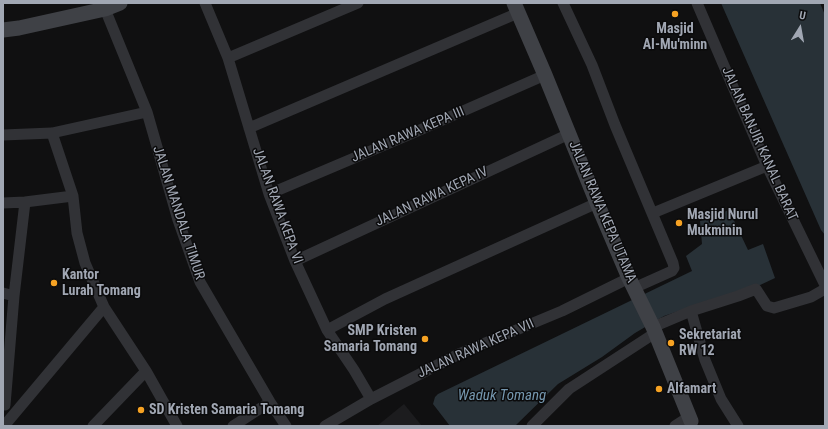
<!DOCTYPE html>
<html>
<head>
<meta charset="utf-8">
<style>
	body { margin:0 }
	#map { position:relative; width:828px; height:429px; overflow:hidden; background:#101011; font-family:"Roboto Condensed",sans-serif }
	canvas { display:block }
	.frame { position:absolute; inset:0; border:4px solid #a1a7b3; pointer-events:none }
	.north { position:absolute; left:780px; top:8px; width:40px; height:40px; -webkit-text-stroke:3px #0b0b0c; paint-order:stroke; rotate:11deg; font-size:11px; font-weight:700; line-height:16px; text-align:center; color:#a1a7b3 }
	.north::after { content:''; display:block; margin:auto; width:14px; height:18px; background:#a1a7b3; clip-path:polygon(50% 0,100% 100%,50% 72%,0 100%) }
</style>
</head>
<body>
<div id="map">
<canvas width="828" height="429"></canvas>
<div class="frame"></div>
<div class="north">U</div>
</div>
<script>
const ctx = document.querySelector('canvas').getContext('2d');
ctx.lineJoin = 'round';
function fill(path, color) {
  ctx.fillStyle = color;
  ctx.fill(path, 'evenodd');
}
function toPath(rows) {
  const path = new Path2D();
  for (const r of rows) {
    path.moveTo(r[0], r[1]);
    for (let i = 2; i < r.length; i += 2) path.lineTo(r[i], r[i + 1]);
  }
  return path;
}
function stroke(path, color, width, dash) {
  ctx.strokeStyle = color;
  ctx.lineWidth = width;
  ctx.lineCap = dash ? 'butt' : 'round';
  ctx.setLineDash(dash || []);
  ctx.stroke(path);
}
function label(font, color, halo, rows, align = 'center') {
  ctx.font = font + ' "Roboto Condensed",sans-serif';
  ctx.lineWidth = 3;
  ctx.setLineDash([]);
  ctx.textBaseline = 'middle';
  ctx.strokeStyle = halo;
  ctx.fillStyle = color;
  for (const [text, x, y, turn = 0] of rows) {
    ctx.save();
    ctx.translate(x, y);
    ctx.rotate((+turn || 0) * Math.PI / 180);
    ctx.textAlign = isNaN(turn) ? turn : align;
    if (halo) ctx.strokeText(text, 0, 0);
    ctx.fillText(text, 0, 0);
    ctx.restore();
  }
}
fill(toPath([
	[404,404,422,426,377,426]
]), '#1c1c1e');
fill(toPath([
	[721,3,820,3,825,15,825,235,821,230],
	[729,210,748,250,763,244,775,278,758,286,735,292,664,316,635,333,602,357,558,384,515,426,450,426,433,404,435,397,438,394,692,271,686,256,702,244,700,221]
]), '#283137');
stroke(toPath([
	[205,3,228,58,269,194,295,261,327,330,354,370,371,399],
	[563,3,592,65,615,125,673,263,674,268,672,271,634,288],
	[697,3,767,166,825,285],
	[105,9,147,112,178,220,200,282,270,402,286,426],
	[228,58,358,3],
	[249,128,518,13],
	[52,133,73,196,77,233,85,263,104,307,146,371,177,426],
	[3,135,52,133,147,112],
	[269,194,413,133,545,75],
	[3,203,25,202,73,196],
	[653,213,767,166],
	[295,261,569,134],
	[3,293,14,296],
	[691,311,705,360,721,399,738,426],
	[653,327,691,311,738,296,756,289,767,306,774,308,811,297,825,289],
	[327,330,385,299,597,203],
	[5,405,14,296,25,202],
	[4,426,104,307],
	[93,426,146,371],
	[233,426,270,402],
	[325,426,371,399,461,353,562,311,629,278],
	[532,426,569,389,655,333],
	[675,426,689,417]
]), '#313236', 11);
stroke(toPath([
	[514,3,545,75,597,203,629,278,653,327,691,421],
	[3,30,19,28,105,9,120,3]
]), '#3f4146', 15);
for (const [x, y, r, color] of [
	[675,14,4,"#f6a223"],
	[679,223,4,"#f6a223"],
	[54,283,4,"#f6a223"],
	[425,339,4,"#f6a223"],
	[671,343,4,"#f6a223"],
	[659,389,4,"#f6a223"],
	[141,410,4,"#f6a223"]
]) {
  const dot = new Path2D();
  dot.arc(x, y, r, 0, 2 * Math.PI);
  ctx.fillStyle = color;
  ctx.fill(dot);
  stroke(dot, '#0b0b0c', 1.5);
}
label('bold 14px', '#a1a7b3', '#0b0b0c', [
	["Masjid",675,29,"center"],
	["AI-Mu'minn",675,45,"center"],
	["Masjid Nurul",687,215],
	["Mukminin",687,231],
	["Kantor",62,275],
	["Lurah Tomang",62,291],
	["SMP Kristen",417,331,"right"],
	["Samaria Tomang",417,347,"right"],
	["Sekretariat",679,335],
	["RW 12",679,351],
	["Alfamart",667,389],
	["SD Kristen Samaria Tomang",149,410]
], 'left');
label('14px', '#a1a7b3', '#0b0b0c', [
	["JALAN RAWA KEPA III",408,135,-23],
	["JALAN BANJIR KANAL BARAT",759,144,66],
	["JALAN RAWA KEPA IV",432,197,-25],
	["JALAN RAWA KEPA VI",277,206,70],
	["JALAN RAWA KEPA UTAMA",602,212,67],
	["JALAN MANDALA TIMUR",178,213,72],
	["JALAN RAWA KEPA VII",476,349,-24]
]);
label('italic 15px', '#7698b0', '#0b0b0c', [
	["Waduk Tomang",502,396]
]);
</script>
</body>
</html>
